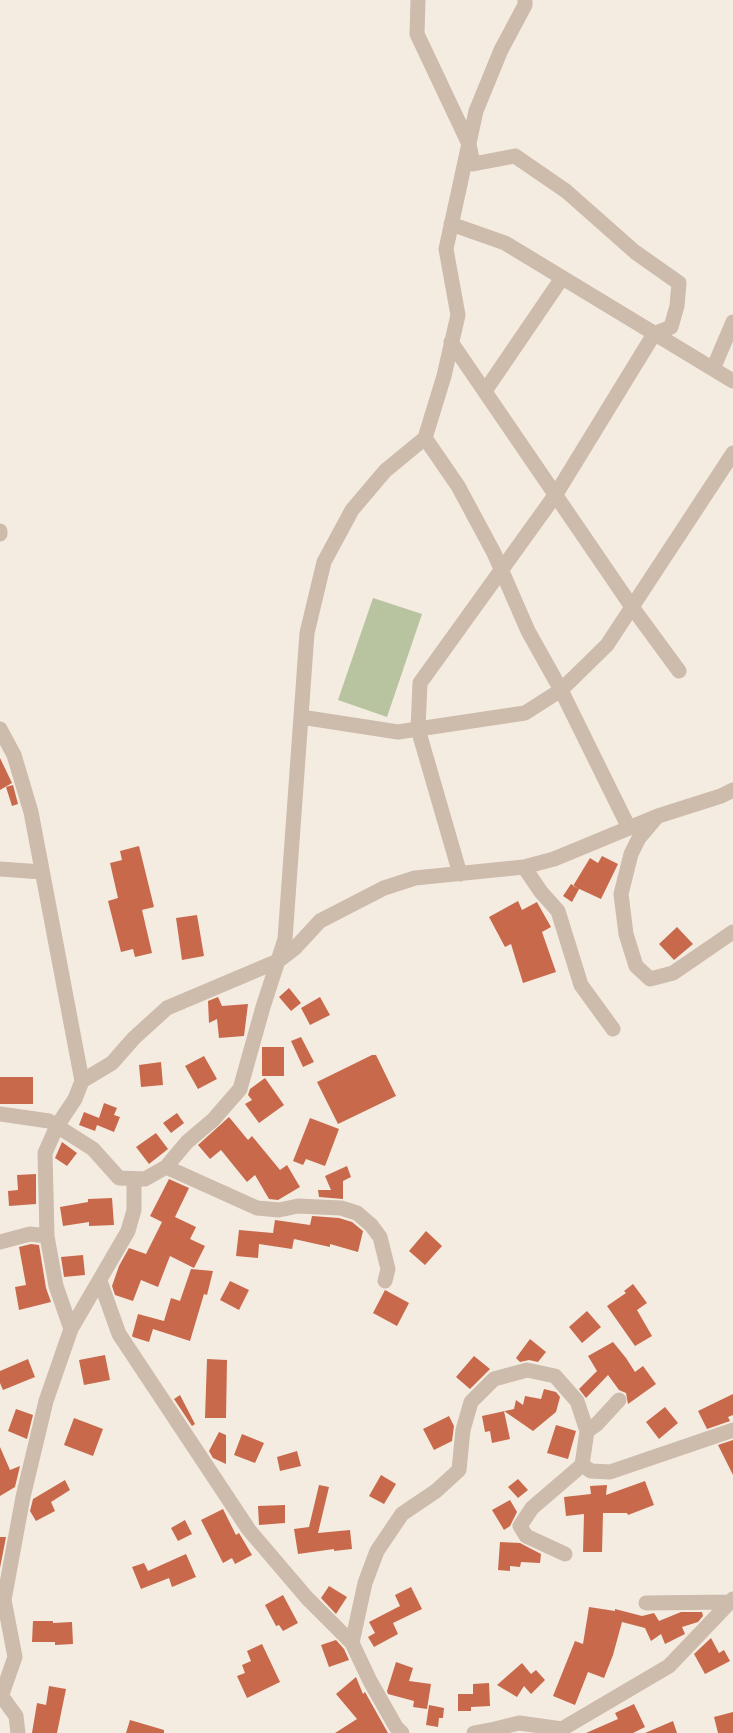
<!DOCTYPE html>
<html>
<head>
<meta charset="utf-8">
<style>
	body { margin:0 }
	canvas { display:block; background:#f4ebe1 }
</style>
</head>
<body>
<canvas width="733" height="1733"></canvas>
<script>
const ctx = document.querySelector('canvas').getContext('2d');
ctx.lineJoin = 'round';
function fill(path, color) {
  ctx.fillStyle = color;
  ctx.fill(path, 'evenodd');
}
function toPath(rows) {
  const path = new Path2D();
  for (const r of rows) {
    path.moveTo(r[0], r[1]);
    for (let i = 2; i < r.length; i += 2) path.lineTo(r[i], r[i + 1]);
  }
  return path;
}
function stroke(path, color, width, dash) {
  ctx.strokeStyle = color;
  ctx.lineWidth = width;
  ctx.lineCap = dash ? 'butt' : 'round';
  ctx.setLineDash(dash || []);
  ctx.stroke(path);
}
fill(toPath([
	[373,598,422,614,387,717,338,700]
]), '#b8c4a0');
fill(toPath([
	[0,758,12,783,0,790],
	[13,785,18,804,12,806,6,787],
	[139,846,154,907,142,910,152,953,135,957,133,949,121,952,108,901,118,898,110,863,122,860,120,851],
	[602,856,618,864,601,899,573,886,590,858,598,863],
	[571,884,579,889,572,902,563,896],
	[518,901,522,910,537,902,538,904,551,927,542,932,556,972,523,983,511,944,505,947,489,917],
	[197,915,204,956,182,960,176,918],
	[677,927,693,944,674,960,659,944],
	[289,988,301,1003,291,1011,279,997],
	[218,997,222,1006,248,1004,244,1036,219,1038,217,1019,209,1023,208,1001],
	[320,997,330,1015,310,1025,301,1008],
	[301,1037,314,1062,303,1067,291,1041],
	[262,1047,284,1047,284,1076,262,1076],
	[372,1055,376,1055,396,1096,338,1124,317,1082],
	[204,1056,217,1079,198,1089,185,1066],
	[161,1062,163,1085,141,1087,139,1065],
	[0,1077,33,1077,33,1104,0,1104],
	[265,1078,284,1105,259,1123,245,1104,252,1100,248,1095,250,1089],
	[104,1103,117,1108,114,1115,120,1117,114,1132,97,1125,95,1131,79,1125,84,1112,99,1118],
	[177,1113,184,1123,171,1133,163,1123],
	[229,1117,248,1140,252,1136,280,1170,287,1165,300,1187,278,1200,269,1199,255,1175,247,1182,221,1150,210,1159,198,1145],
	[310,1118,339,1129,325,1166,306,1159,303,1165,293,1161],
	[156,1133,168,1149,149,1164,136,1147],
	[62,1142,77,1153,67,1166,55,1158],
	[347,1166,351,1177,343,1181,343,1199,319,1197,318,1190,331,1190,325,1176],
	[36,1174,36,1204,9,1206,8,1191,18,1190,17,1175],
	[169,1179,189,1188,175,1217,196,1227,190,1239,205,1246,194,1268,170,1256,158,1287,141,1280,133,1301,115,1295,112,1286,119,1266,129,1248,146,1254,162,1222,150,1216],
	[112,1198,114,1225,89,1226,89,1222,63,1226,60,1207,88,1202,88,1199],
	[312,1216,339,1218,352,1222,363,1231,358,1252,330,1244,330,1247,294,1239,292,1249,259,1244,258,1258,236,1256,239,1230,273,1233,275,1220,310,1225],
	[426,1231,442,1246,425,1265,409,1251],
	[31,1244,39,1245,46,1288,51,1302,19,1310,15,1287,26,1285,19,1247],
	[83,1255,85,1275,64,1277,61,1257],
	[191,1269,213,1271,207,1295,204,1294,190,1341,153,1329,149,1342,133,1337,132,1336,138,1314,164,1321,171,1298,180,1301],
	[230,1281,249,1290,239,1310,220,1300],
	[633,1284,647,1303,637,1310,652,1336,635,1346,607,1306,626,1293,624,1291],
	[385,1290,409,1303,397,1326,373,1313],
	[587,1311,601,1327,582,1343,569,1327],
	[530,1339,546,1352,538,1362,529,1360,520,1362,516,1358],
	[613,1342,626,1358,635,1372,643,1366,656,1384,628,1404,626,1393,619,1390,608,1375,586,1398,579,1389,597,1371,588,1356],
	[105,1355,110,1380,84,1385,79,1360],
	[474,1356,490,1369,470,1389,456,1377],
	[28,1359,35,1377,3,1390,0,1383,0,1371],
	[207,1359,227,1360,226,1418,205,1418],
	[544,1389,556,1392,560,1397,556,1412,533,1431,504,1411,510,1439,492,1443,490,1431,485,1432,482,1416,514,1409,516,1400,523,1405,525,1396,541,1399],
	[733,1394,733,1415,728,1417,730,1421,707,1429,698,1411],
	[180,1395,195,1424,192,1426,174,1399],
	[665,1407,678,1423,659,1439,646,1422],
	[16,1409,33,1415,27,1439,8,1431],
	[449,1416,454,1426,452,1441,434,1450,423,1429],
	[74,1418,103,1429,93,1456,64,1445],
	[556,1425,576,1431,568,1459,547,1453],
	[219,1432,226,1435,226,1464,213,1458,209,1451],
	[242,1434,264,1443,255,1463,234,1455],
	[733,1440,733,1475,718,1445],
	[0,1447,10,1470,20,1466,15,1487,0,1496],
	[297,1451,301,1466,280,1471,277,1457],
	[381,1475,396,1484,384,1504,369,1496],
	[518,1479,528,1490,518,1498,508,1487],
	[65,1480,70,1490,51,1502,55,1511,36,1521,30,1511,33,1499],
	[645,1481,654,1505,628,1515,627,1513,603,1513,602,1552,583,1552,584,1514,566,1516,564,1497,591,1494,590,1486,607,1485,606,1495],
	[319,1485,329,1487,318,1533,350,1530,352,1549,334,1551,334,1549,298,1554,294,1529,309,1527],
	[510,1500,517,1512,510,1526,504,1530,492,1510],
	[285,1505,285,1523,259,1525,258,1506],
	[223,1509,236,1535,239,1533,252,1555,235,1564,232,1558,223,1563,201,1520],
	[185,1520,192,1534,178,1541,171,1528],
	[0,1537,6,1537,0,1568],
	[500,1542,520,1543,541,1554,540,1563,521,1562,520,1567,510,1566,510,1571,498,1570],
	[186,1554,196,1577,172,1587,169,1578,141,1589,132,1567,144,1563,148,1571],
	[329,1586,347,1597,336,1614,321,1598],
	[411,1587,422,1609,393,1623,398,1634,374,1647,368,1637,375,1633,369,1622,400,1606,395,1595],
	[283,1595,298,1623,283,1631,279,1625,276,1626,265,1605],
	[589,1607,615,1611,615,1609,642,1616,654,1613,659,1621,681,1612,702,1612,703,1616,698,1622,682,1627,685,1634,665,1644,661,1634,651,1641,645,1628,622,1622,613,1655,604,1678,588,1672,575,1705,553,1696,575,1641,583,1644],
	[33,1621,53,1621,53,1623,72,1622,73,1644,55,1645,55,1642,32,1642],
	[711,1638,719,1653,724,1650,730,1661,705,1674,694,1654],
	[336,1640,344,1649,349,1660,329,1667,321,1645],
	[262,1644,280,1682,247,1698,237,1676,245,1673,242,1665,251,1661,247,1651],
	[396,1662,413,1668,409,1681,431,1684,427,1709,413,1707,414,1701,388,1694,387,1691],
	[522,1663,531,1674,536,1670,545,1680,531,1694,524,1686,517,1697,497,1685],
	[356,1677,363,1694,365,1692,388,1733,335,1733,357,1719,336,1694],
	[489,1683,490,1706,471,1707,471,1711,458,1711,458,1694,473,1694,473,1684],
	[49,1686,66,1689,57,1733,32,1733,37,1703,46,1705],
	[634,1704,645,1727,633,1733,586,1733,618,1719,615,1713],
	[429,1705,444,1708,443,1718,439,1718,438,1727,426,1725],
	[733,1712,733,1733,718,1733,714,1717],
	[130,1720,164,1730,164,1733,126,1733],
	[673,1721,677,1733,645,1733]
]), '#c8694b');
stroke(toPath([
	[418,0,417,34,469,144,473,164,515,156,566,191,635,252,679,283,677,306,671,327,654,334,556,494,420,683,418,729,460,874],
	[451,224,505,243,733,381],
	[451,342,632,607,679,671],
	[713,369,733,322],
	[485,391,562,278],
	[425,438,458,486,494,553,528,631,561,690,629,828],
	[0,531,0,534],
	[301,717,398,732,525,713,561,690,607,645,733,453],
	[0,729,14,755,31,812,82,1081,112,1063,134,1038,167,1008,278,961,295,948,320,921,384,888,415,878,524,867,554,859,658,816,721,796,733,790],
	[656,818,639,838,631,854,621,894,626,934,636,966,650,979,673,973,733,932],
	[524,867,541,892,558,911,581,985,613,1029],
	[0,869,42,872],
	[0,1114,49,1121,93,1149,119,1178,145,1179,166,1167,187,1142,213,1120,240,1089,263,1007,285,939,307,633,324,562,352,510,385,471,425,438,444,376,458,315,446,249,476,111,501,50,525,5,525,0],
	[166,1167,257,1208,279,1210,298,1206,341,1208,357,1213,371,1225,380,1237,388,1269,385,1281],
	[0,1242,30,1234,47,1236],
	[100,1281,119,1334,249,1530,307,1598,352,1643,370,1681,396,1727,402,1733],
	[71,1329,56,1286,47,1236,45,1153,57,1126,75,1099,82,1081],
	[587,1431,597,1424,619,1400],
	[565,1554,526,1536,520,1526,532,1508,582,1465],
	[646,1603,730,1602],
	[352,1643,365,1583,377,1551,402,1514,436,1491,459,1470,463,1430,471,1402,494,1379,527,1370,555,1376,577,1401,587,1431,582,1465,591,1471,610,1472,733,1430],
	[0,1694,16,1716,18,1733],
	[2,1694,15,1657,4,1600,23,1497,46,1401,71,1329,128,1231,134,1210,134,1179],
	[495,1729,519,1723,562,1729,669,1666,733,1599],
	[474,1733,495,1729,499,1733]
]), '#cdbbac', 15);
</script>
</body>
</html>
